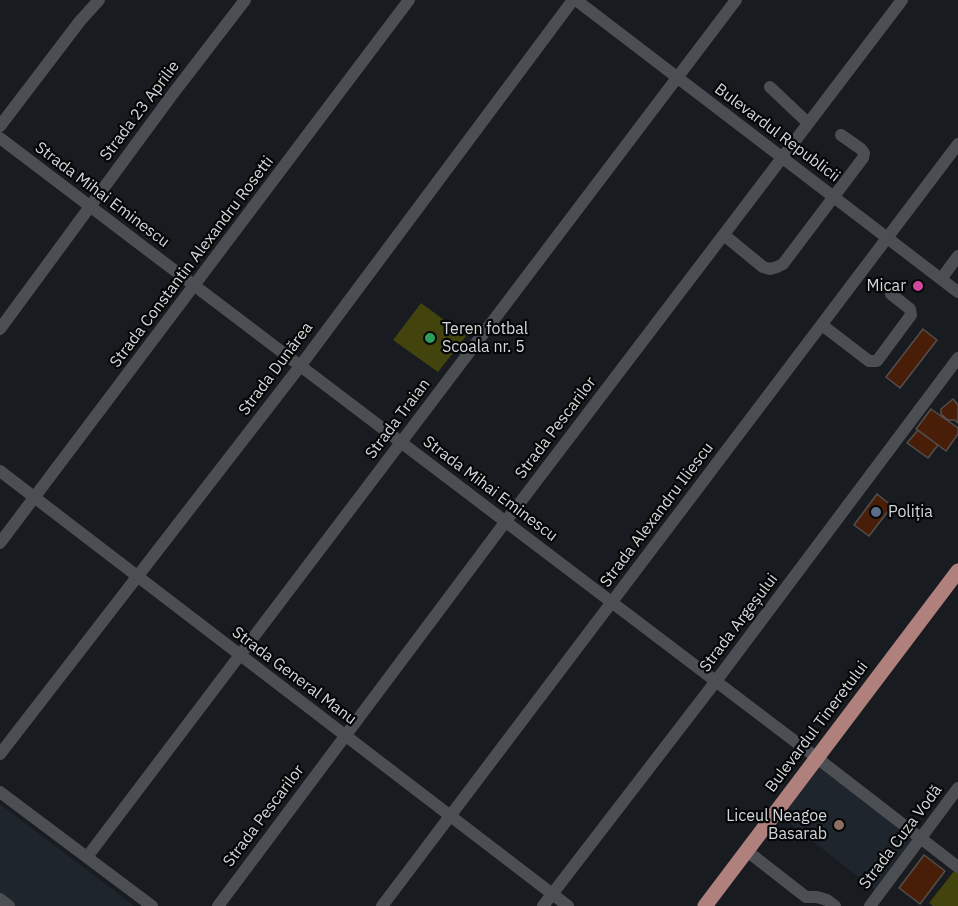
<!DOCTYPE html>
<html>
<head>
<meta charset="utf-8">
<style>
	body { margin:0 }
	canvas { display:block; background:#181b1f }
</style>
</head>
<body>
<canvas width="958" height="906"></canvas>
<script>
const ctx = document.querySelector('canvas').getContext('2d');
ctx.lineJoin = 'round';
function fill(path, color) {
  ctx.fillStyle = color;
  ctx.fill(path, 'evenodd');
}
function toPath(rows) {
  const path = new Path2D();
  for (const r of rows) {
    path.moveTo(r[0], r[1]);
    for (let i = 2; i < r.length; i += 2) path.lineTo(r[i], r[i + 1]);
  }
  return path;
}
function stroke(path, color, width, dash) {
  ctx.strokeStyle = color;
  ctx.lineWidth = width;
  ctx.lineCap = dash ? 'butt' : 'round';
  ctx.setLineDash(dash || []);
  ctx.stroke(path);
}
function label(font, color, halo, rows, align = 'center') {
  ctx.font = font + ' "IBM Plex Sans",sans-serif';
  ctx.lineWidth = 4.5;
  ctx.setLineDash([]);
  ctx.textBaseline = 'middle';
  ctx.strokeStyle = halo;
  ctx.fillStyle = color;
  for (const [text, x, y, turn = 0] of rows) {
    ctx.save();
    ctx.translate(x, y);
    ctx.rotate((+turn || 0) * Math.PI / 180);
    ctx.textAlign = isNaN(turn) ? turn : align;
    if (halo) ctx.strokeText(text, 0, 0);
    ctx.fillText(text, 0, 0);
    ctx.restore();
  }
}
fill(toPath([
	[817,765,917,843,879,893,779,815],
	[0,804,133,905,132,906,0,906]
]), '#1e252c');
fill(toPath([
	[421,303,466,336,438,372,393,340],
	[955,870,958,873,958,906,933,906,929,903]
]), '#42430d');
const building = toPath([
	[923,329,937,340,900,388,886,377,923,329],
	[953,399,958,405,958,423,955,420,948,420,941,414,941,409,953,399],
	[931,409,958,428,958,434,946,451,916,429,931,409],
	[918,430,938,445,928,458,907,443,918,430],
	[877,494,892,506,869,536,854,525,877,494],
	[924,855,945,871,920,904,899,888,924,855]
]);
fill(building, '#491e08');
stroke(building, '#544e4c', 1.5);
stroke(toPath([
	[576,0,958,292],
	[770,87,808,123],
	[0,126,80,21,99,0],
	[0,138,817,758,958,867],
	[724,235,763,267,770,269,777,267,783,264,863,158,864,153,861,149,841,135],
	[941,279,958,256],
	[822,325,869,361,877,361,911,315,910,309,891,294],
	[0,329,172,95,245,0],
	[0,471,568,906],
	[0,543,409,0],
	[0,754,301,365,573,0],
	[0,792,152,906],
	[747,851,806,897,817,897,827,900,835,906],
	[87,857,736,0],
	[0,899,9,906],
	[218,906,506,521,902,0],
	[382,906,958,144],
	[543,906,716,681,958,358],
	[870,906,958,788]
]), '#4b4f54', 12);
stroke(toPath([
	[705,906,958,571]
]), '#b0807d', 15);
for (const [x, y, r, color] of [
	[918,286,6,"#d1479c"],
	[430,338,6,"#2e9e5b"],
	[876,512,6,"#5c6f8a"],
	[839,825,6,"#8d6e63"]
]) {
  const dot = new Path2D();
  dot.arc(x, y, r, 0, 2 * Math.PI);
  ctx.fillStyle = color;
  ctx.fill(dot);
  stroke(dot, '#050607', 2);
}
label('16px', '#d3d6d8', '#050607', [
	["Strada 23 Aprilie",140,111,-53],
	["Bulevardul Republicii",777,133,37],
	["Strada Mihai Eminescu",102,195,37],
	["Strada Constantin Alexandru Rosetti",192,262,-53],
	["Strada Dunărea",276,369,-53],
	["Strada Traian",398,419,-53],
	["Strada Pescarilor",556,428,-53],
	["Strada Mihai Eminescu",490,489,37],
	["Strada Alexandru Iliescu",657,515,-53],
	["Strada Argeșului",739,623,-53],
	["Strada General Manu",294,676,37],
	["Bulevardul Tineretului",817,727,-53],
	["Strada Pescarilor",264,816,-53],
	["Strada Cuza Vodă",901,837,-53]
]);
label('16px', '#d3d6d8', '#050607', [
	["Micar",906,286],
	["Teren fotbal",442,329,"left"],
	["Scoala nr. 5",442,347,"left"],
	["Poliția",888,512,"left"],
	["Liceul Neagoe",827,816],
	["Basarab",827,834]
], 'right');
</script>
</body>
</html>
